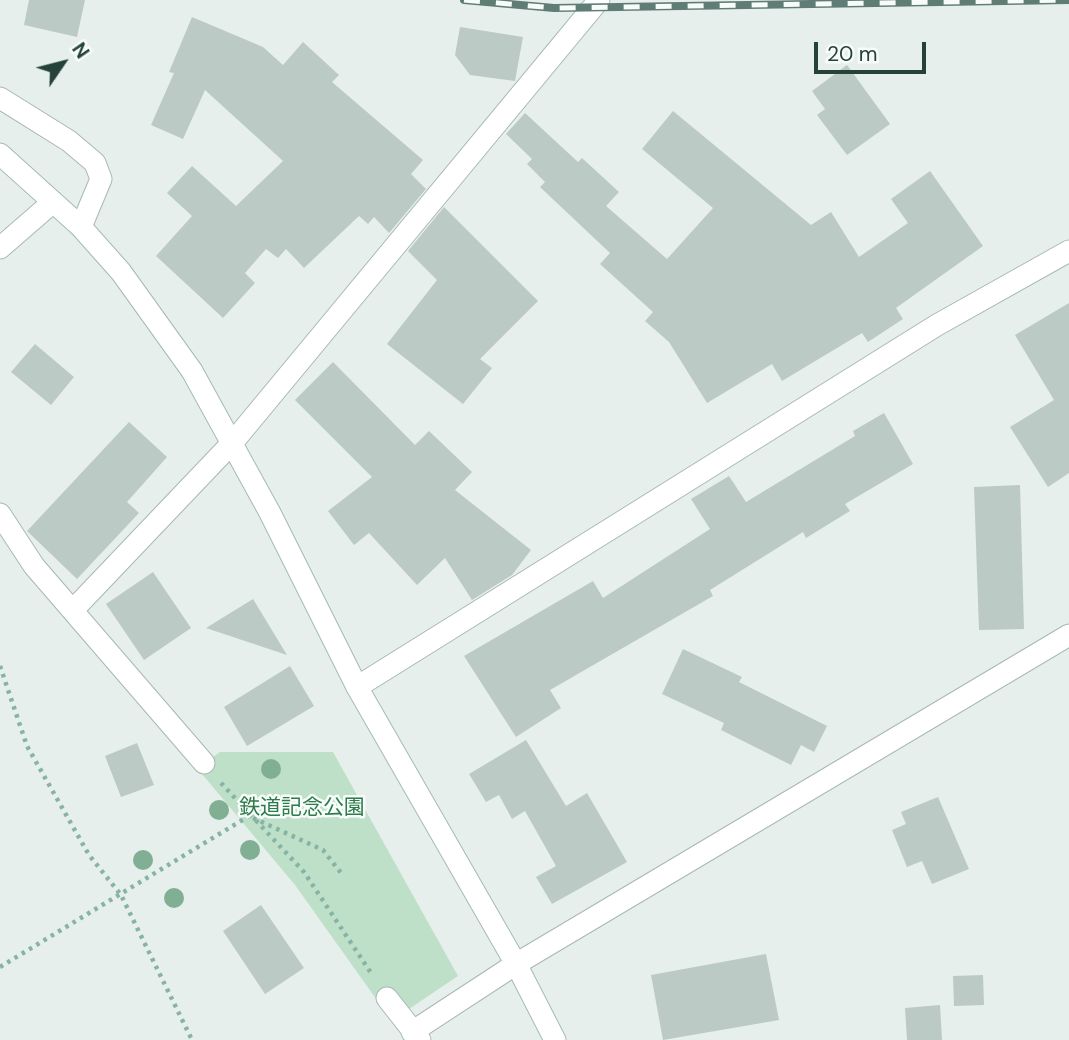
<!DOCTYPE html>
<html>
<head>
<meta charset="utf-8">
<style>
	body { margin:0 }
	#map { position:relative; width:1069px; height:1040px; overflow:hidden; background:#e6efeb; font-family:"DM Sans",sans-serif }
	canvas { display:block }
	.north { position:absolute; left:28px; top:28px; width:70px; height:70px; -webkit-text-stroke:5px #f7fbf9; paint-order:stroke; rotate:55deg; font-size:19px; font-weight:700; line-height:28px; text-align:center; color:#24423a }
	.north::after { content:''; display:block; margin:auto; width:24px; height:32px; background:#24423a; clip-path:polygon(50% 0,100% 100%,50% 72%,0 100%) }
	.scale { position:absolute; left:814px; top:42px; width:112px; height:32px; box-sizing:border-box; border:4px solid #24423a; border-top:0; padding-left:9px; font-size:21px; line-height:24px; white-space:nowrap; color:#24423a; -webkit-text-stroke:5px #f7fbf9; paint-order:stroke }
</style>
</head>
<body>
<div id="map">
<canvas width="1069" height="1040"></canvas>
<div class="north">N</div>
<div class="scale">20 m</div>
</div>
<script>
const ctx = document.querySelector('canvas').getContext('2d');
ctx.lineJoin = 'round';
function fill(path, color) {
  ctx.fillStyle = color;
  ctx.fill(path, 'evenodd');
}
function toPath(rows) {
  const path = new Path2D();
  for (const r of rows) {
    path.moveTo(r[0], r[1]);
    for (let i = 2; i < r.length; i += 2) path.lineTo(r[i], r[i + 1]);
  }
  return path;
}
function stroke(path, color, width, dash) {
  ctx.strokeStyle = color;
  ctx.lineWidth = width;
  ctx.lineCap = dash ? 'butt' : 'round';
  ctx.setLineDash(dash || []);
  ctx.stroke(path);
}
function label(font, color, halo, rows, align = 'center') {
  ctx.font = font + ' "DM Sans","Noto Sans JP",sans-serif';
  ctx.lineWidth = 5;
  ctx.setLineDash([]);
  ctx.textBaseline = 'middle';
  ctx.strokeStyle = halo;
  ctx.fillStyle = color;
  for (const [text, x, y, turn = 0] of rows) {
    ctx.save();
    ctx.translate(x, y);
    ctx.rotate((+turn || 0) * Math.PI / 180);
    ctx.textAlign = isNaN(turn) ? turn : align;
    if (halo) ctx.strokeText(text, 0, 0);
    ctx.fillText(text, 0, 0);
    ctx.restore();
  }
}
fill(toPath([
	[220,752,333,752,458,976,409,1009,396,992,379,1003,295,885,197,768]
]), '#bfe0c8');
fill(toPath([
	[29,0,85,0,77,37,24,25],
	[192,17,263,47,283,65,303,42,339,75,332,82,423,160,411,174,426,189,389,233,374,217,368,224,359,216,304,268,286,249,278,258,266,249,245,273,255,283,223,318,156,256,192,216,167,193,192,166,236,206,283,161,205,90,183,139,151,125,174,73,169,72],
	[460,27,523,37,515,81,470,75,455,55],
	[847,65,890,124,847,155,817,115,825,109,812,91],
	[673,111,811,225,831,212,859,257,908,223,891,199,930,171,983,246,896,308,903,319,868,342,862,333,782,381,772,364,707,403,669,342,645,321,653,312,600,264,610,253,540,187,545,182,527,164,532,159,506,134,525,113,578,162,582,158,619,192,606,206,667,259,713,208,642,149],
	[444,207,538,301,480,359,492,368,463,404,387,344,437,280,408,251],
	[1069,303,1069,473,1048,487,1010,427,1054,400,1015,335],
	[35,344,74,377,51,405,11,372],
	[333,362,415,445,429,431,472,472,455,490,531,550,512,575,472,600,445,558,417,585,369,533,354,545,328,511,372,477,295,400],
	[884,413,913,464,845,504,850,511,806,538,803,532,710,590,713,596,550,690,561,708,516,737,464,656,593,581,603,598,710,529,691,499,729,476,746,502,855,436,853,431],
	[129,422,167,457,127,502,139,513,77,579,27,531],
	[1020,485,1024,629,979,630,974,487],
	[153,572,191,628,144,660,106,604],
	[253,599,287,655,206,628],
	[683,649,742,677,739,682,827,726,814,752,801,745,791,765,721,730,724,723,662,694],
	[290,666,314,706,247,746,224,707],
	[526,740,566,806,587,793,627,862,552,904,536,877,556,866,525,811,512,819,499,795,486,802,469,774],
	[137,743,154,785,121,797,105,756],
	[938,797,969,869,932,884,922,861,907,867,892,830,906,824,901,812],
	[261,905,304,968,265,994,223,931],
	[766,954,779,1020,663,1040,651,975],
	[983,975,984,1005,954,1006,953,976],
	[940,1005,942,1040,907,1040,905,1008]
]), '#bbcac4');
const street = toPath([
	[0,98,69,141,95,163,101,179,81,227],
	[0,248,53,202],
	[0,514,34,566,204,763],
	[73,610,233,442,599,0],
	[357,687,937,325,1069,251],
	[387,998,420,1040],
	[412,1032,516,964,1069,635]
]);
const secondary = toPath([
	[0,154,81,227,121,272,192,371,270,513,357,687,516,964,555,1040]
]);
stroke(street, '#a8b8b2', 23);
stroke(secondary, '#a4bbb3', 23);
stroke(toPath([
	[0,666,27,746,89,855,121,895,192,1040],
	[221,783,304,872,371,973],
	[253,818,323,850,341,873],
	[0,967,249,816]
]), '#86b3a5', 4.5, [3.5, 5]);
stroke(street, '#fff', 21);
stroke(secondary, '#fff', 21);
const rail = toPath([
	[464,0,554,8,1069,0]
]);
stroke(rail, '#5f7d75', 8);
stroke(rail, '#f7fbf9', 5, [16]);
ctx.fillStyle = '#80af93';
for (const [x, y] of [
	[271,769],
	[219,810],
	[250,850],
	[143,860],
	[174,898]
]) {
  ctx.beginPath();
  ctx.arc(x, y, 10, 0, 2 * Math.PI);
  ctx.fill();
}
label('21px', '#2d7a4b', '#f7fbf9', [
	["鉄道記念公園",302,808]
]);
</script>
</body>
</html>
